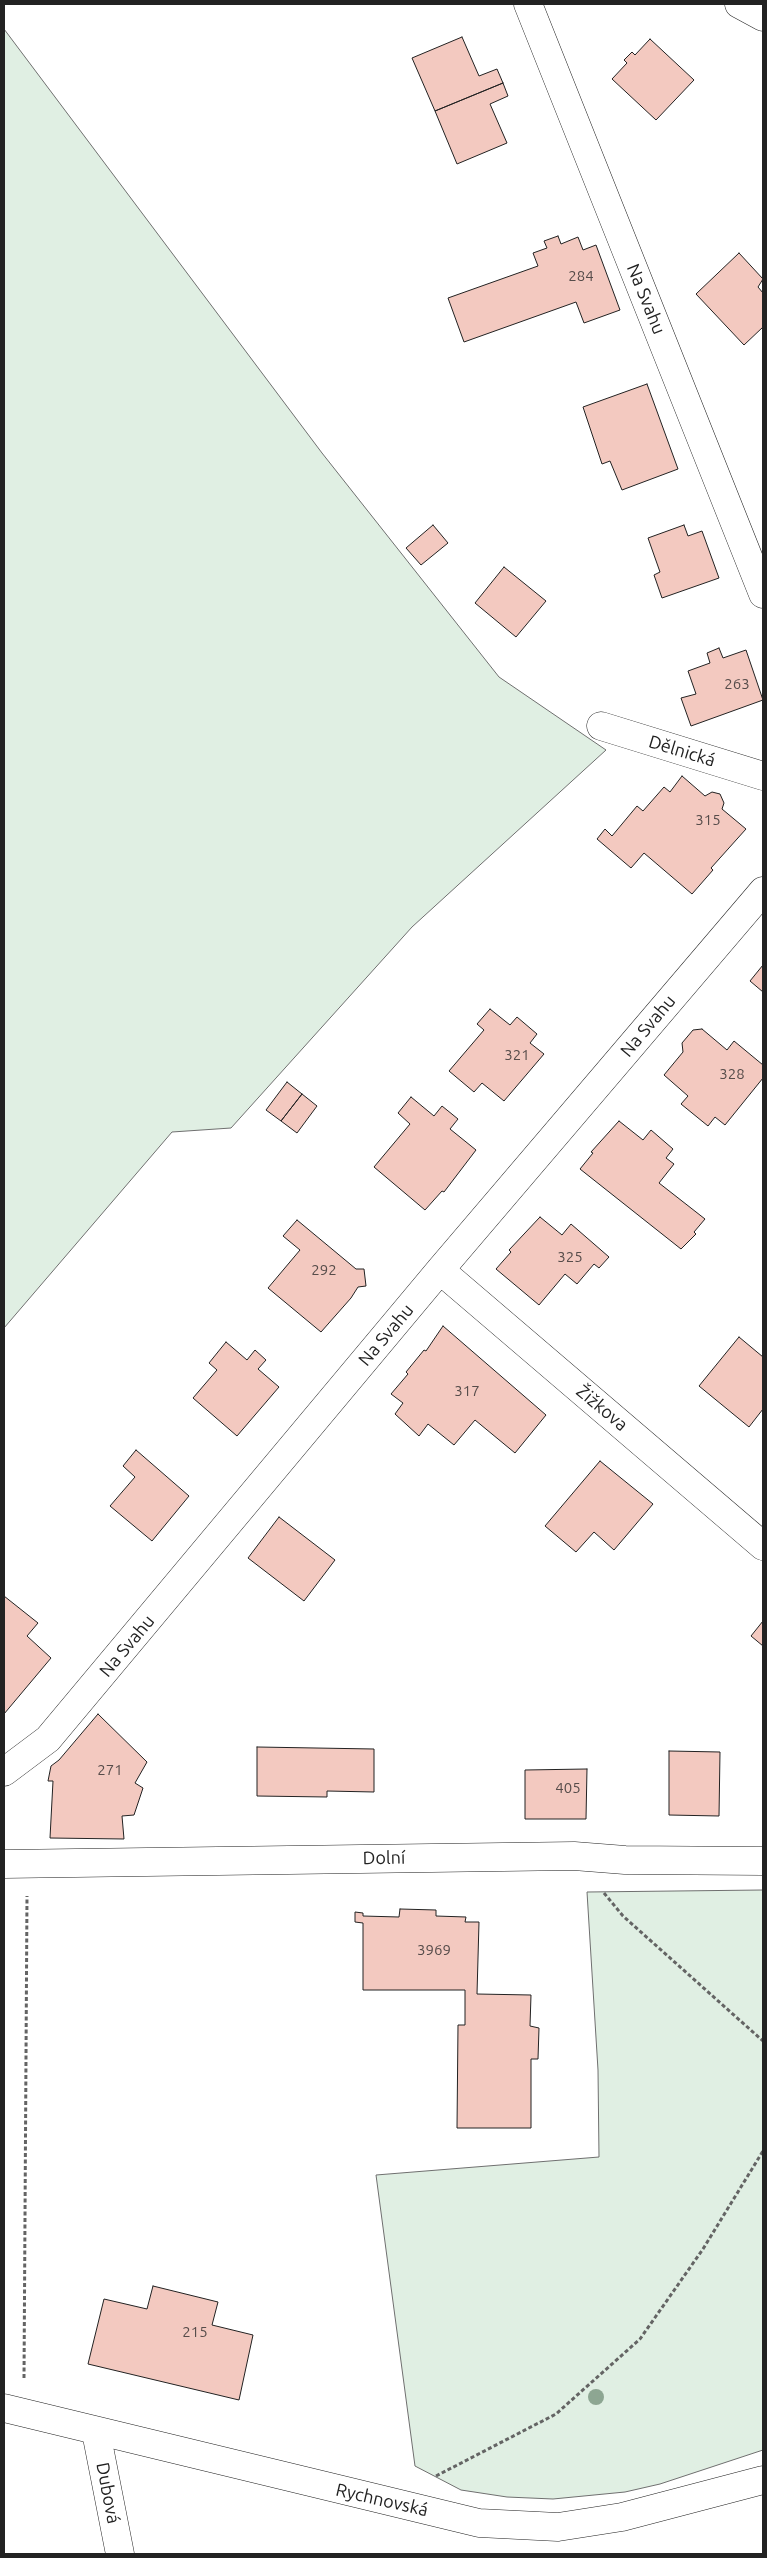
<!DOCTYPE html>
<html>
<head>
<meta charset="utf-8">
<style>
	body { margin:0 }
	#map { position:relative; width:767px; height:2558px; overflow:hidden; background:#fff; font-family:Ubuntu,sans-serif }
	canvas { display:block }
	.frame { position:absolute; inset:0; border:5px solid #222; pointer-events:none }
</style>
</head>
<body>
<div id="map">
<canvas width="767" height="2558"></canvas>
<div class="frame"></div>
</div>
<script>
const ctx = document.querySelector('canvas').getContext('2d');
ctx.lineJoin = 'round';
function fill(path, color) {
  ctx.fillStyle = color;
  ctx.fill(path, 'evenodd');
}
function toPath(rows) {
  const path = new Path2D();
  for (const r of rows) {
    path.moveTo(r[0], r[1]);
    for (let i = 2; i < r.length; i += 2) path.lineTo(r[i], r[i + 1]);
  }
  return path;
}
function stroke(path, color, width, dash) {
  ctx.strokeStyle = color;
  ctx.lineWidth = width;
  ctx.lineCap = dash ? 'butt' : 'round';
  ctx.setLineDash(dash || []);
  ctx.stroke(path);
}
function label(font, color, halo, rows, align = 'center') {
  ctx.font = font + ' Ubuntu,sans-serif';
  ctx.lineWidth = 4;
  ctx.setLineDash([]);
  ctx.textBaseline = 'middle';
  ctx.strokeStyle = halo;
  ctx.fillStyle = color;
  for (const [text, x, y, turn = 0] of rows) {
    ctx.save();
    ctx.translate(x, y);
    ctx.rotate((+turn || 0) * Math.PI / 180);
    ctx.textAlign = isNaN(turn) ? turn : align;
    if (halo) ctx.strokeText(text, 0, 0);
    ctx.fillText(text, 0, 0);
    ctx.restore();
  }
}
const green = toPath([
	[4,29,322,453,499,677,606,750,412,927,231,1128,172,1132,4,1328,4,29],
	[763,1890,763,2450,660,2484,625,2492,553,2499,507,2497,461,2490,415,2466,376,2175,599,2157,598,2070,587,1892,763,1890]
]);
fill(green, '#e0efe3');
stroke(green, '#6f6f6f', 1);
const building = toPath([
	[462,37,479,76,497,69,503,83,435,111,412,58,462,37],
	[650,39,694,80,656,120,612,79,627,63,624,60,632,52,635,55,650,39],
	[503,83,508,96,490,104,507,143,457,164,435,111,503,83],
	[558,236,561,244,578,237,583,250,596,245,620,310,584,323,576,302,464,342,448,298,538,266,533,253,547,248,544,241,558,236],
	[739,253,763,279,758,287,763,293,763,327,744,345,696,294,739,253],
	[647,384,678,469,622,490,610,461,602,464,583,407,647,384],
	[433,525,448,543,421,565,406,548,433,525],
	[684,525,688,536,702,531,719,578,662,598,654,575,660,572,648,538,684,525],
	[504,567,546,601,516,637,475,603,504,567],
	[719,648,723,658,746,650,763,700,691,726,681,698,696,694,688,671,710,663,707,653,719,648],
	[682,776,705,796,712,792,720,794,724,803,722,809,746,829,711,868,713,870,692,894,644,853,631,868,597,839,605,829,612,836,637,806,643,811,664,787,670,792,682,776],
	[763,965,763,992,750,981,763,965],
	[490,1009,510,1025,517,1017,537,1034,530,1043,544,1054,504,1101,482,1083,474,1092,449,1071,484,1030,477,1024,490,1009],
	[702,1029,727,1050,734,1041,763,1065,763,1078,725,1125,715,1117,708,1126,681,1104,688,1096,664,1075,683,1052,682,1043,693,1030,702,1029],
	[287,1082,302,1094,281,1121,266,1110,287,1082],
	[302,1094,317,1106,297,1133,281,1121,302,1094],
	[411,1097,434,1116,442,1106,458,1119,450,1129,476,1150,444,1192,442,1191,425,1210,374,1167,410,1124,398,1113,411,1097],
	[619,1121,643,1140,651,1130,673,1149,666,1158,674,1164,659,1183,705,1219,694,1232,696,1234,681,1249,580,1169,593,1153,591,1152,619,1121],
	[540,1217,562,1235,571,1224,609,1257,599,1268,594,1264,577,1284,565,1274,539,1305,496,1269,511,1252,509,1250,540,1217],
	[297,1220,356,1269,364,1269,366,1286,358,1287,351,1298,321,1332,268,1288,300,1250,283,1236,297,1220],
	[443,1326,546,1415,515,1453,475,1420,454,1445,428,1424,419,1436,395,1414,403,1403,391,1394,408,1374,406,1372,424,1350,426,1351,443,1326],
	[739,1337,763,1357,763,1409,749,1427,699,1386,739,1337],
	[226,1342,247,1360,255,1350,266,1360,258,1369,279,1387,237,1436,193,1398,217,1370,209,1363,226,1342],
	[136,1450,189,1496,152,1541,110,1506,135,1477,123,1466,136,1450],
	[600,1461,653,1504,614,1550,594,1532,576,1552,545,1526,600,1461],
	[279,1517,335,1560,304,1601,248,1558,279,1517],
	[4,1596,38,1623,27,1636,51,1658,4,1714,4,1596],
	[763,1621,763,1646,751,1636,763,1621],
	[98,1714,147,1762,135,1783,143,1788,134,1815,122,1816,124,1839,50,1838,53,1781,48,1781,51,1766,59,1760,98,1714],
	[257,1747,374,1749,374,1792,327,1791,327,1797,257,1796,257,1747],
	[669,1751,720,1752,719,1816,669,1815,669,1751],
	[587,1769,586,1819,525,1819,525,1770,587,1769],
	[400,1909,436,1910,436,1916,466,1917,465,1922,479,1922,477,1994,531,1995,530,2026,539,2028,538,2059,531,2059,531,2128,457,2128,458,2025,465,2025,465,1990,363,1990,363,1923,355,1922,355,1912,363,1913,363,1916,399,1917,400,1909],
	[153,2286,218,2302,212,2325,253,2335,239,2400,88,2364,104,2299,147,2309,153,2286]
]);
fill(building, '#f3c9c0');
stroke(building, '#222', 1);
const street = toPath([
	[528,4,763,594],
	[601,726,763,776],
	[440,1270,763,1546],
	[4,1772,48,1739,440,1270,763,891],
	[4,1864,574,1856,625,1860,763,1861],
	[96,2432,120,2554]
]);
const secondary = toPath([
	[739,4,763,17],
	[4,2408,479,2523,558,2527,622,2517,763,2480]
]);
stroke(street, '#222', 29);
stroke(secondary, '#222', 29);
stroke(toPath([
	[604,1893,623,1916,763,2041],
	[24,2378,27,1896],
	[436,2476,556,2414,640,2339,703,2249,763,2151]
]), '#646464', 3, [4, 2.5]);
stroke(street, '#fff', 28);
stroke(secondary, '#fff', 28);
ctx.fillStyle = '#8da692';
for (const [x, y] of [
	[596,2397]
]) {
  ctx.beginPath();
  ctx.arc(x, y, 8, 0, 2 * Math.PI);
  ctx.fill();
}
label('15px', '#564c4a', null, [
	["284",581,276],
	["263",737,684],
	["315",708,820],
	["321",517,1055],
	["328",732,1074],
	["325",570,1257],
	["292",324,1270],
	["317",467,1391],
	["271",110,1770],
	["405",568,1788],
	["3969",434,1950],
	["215",195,2332]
]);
label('18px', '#222', '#fff', [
	["Na Svahu",646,299,68],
	["Dělnická",682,751,17],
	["Na Svahu",648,1026,-50],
	["Na Svahu",386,1335,-50],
	["Žižkova",602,1408,40],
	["Na Svahu",127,1646,-50],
	["Dolní",384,1858,-1],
	["Dubová",108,2493,79],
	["Rychnovská",382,2500,13]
]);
</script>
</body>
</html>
